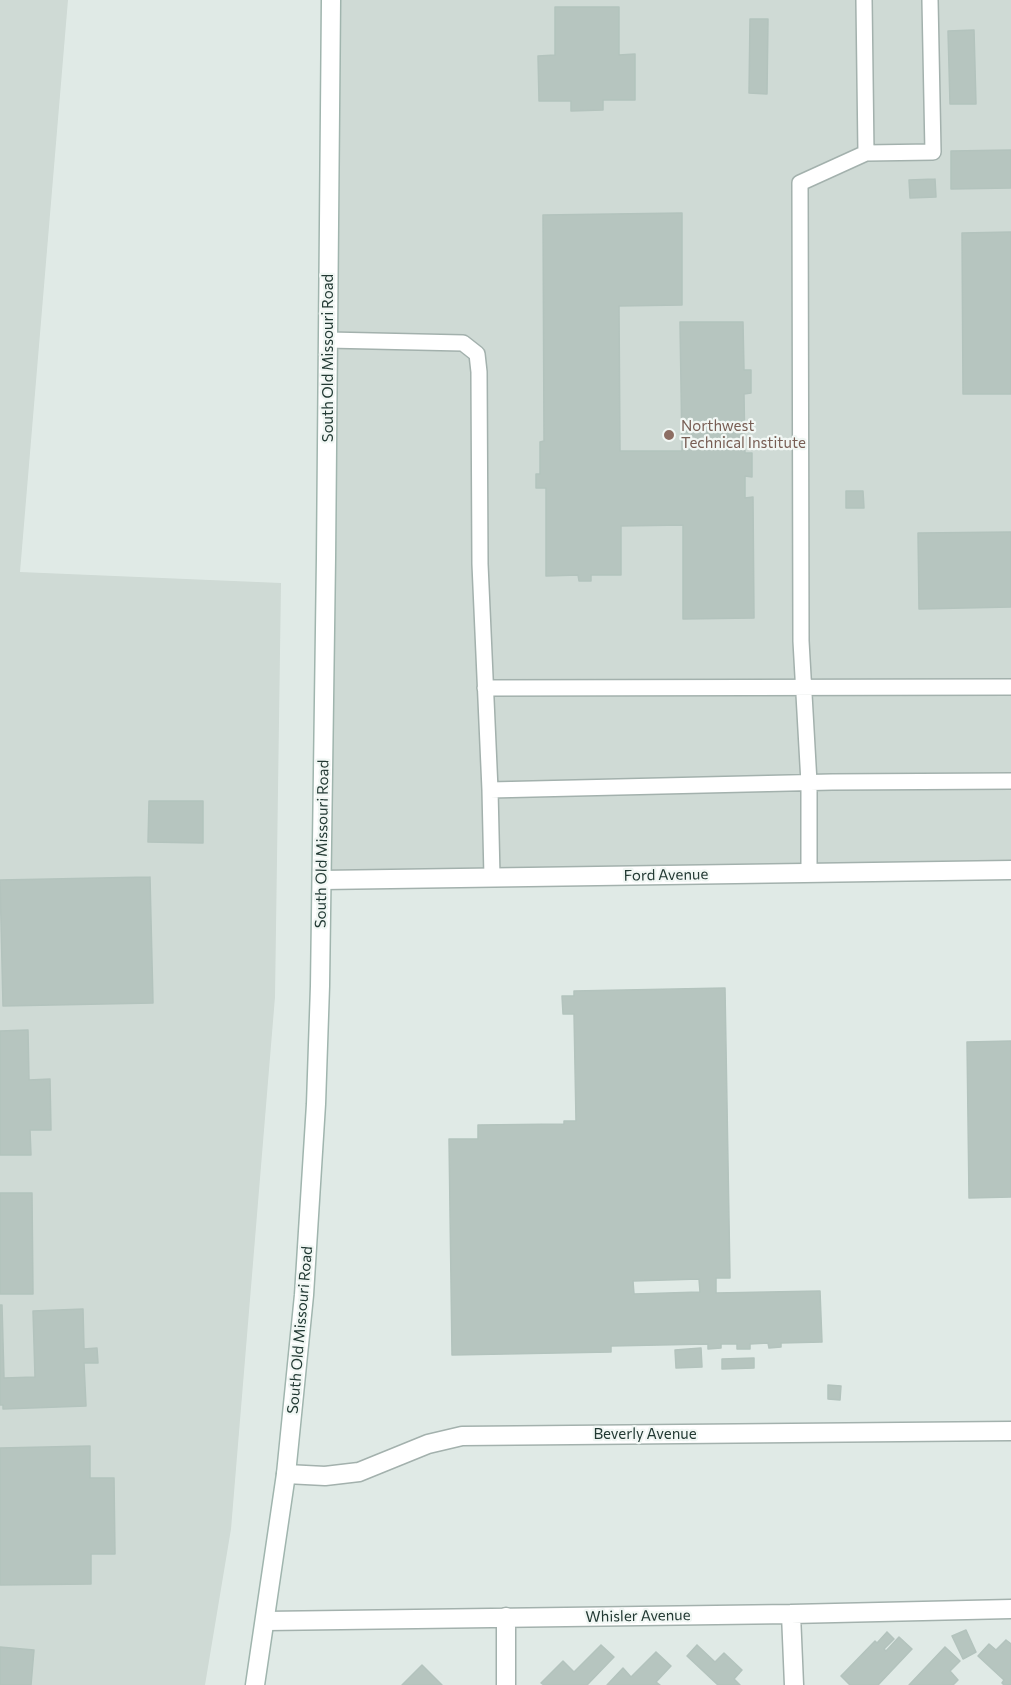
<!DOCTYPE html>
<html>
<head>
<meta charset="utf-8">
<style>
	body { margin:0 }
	canvas { display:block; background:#e0eae6 }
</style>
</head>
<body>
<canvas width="1011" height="1685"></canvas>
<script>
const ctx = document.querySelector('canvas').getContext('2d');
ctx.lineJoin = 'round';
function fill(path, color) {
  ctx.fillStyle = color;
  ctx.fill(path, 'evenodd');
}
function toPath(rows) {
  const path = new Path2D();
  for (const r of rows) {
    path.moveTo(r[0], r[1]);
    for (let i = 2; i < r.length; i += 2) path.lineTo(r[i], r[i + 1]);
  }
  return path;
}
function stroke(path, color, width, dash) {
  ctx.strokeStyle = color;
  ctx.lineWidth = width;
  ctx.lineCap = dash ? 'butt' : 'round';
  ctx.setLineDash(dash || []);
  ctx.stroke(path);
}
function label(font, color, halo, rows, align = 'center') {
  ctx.font = font + ' Commissioner,sans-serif';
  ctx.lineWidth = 4.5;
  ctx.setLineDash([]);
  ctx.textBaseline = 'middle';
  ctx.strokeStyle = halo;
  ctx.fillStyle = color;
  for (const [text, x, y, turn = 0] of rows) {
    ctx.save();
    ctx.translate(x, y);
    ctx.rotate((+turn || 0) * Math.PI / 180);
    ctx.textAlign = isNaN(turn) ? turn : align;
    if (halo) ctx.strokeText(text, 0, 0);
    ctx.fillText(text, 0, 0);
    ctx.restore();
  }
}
fill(toPath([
	[0,0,68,0,20,572,281,583,275,997,231,1529,205,1685,0,1685],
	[331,0,1011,0,1011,870,322,880]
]), '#cfdad5');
const building = toPath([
	[555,7,619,7,619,55,635,54,635,100,603,100,603,110,571,111,571,101,539,101,538,56,555,55,555,7],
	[750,19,768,19,767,94,749,93,750,19],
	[974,30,976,104,950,104,948,31,974,30],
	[1011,150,1011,188,951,189,951,151,1011,150],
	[935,179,936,197,910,198,909,180,935,179],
	[682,213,682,305,619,306,620,451,682,451,680,322,743,322,744,370,751,370,751,393,744,394,745,453,752,453,752,477,745,476,745,498,753,497,754,618,683,619,683,525,621,526,621,575,591,575,591,581,579,581,578,575,546,576,546,488,536,488,536,474,540,474,540,442,544,441,543,215,682,213],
	[1011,232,1011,394,963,394,962,233,1011,232],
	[846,491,863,491,864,508,846,508,846,491],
	[1011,532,1011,607,919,609,918,533,1011,532],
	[149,801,203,801,203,843,148,842,149,801],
	[150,877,153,1003,3,1006,0,880,150,877],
	[725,988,730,1278,716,1278,716,1293,820,1291,822,1342,781,1343,781,1347,769,1348,768,1343,750,1344,750,1349,737,1349,737,1344,721,1344,721,1348,708,1349,708,1344,611,1346,611,1352,452,1355,449,1139,478,1139,478,1125,564,1124,564,1121,576,1121,574,1014,563,1014,562,996,574,996,574,991,725,988],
	[699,1279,700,1292,634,1294,633,1281,699,1279],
	[28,1030,29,1080,50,1079,51,1130,30,1130,31,1155,0,1155,0,1031,28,1030],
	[1011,1041,1011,1197,969,1198,967,1042,1011,1041],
	[0,1193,32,1193,33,1294,0,1294,0,1193],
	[0,1305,2,1305,4,1378,35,1377,33,1311,83,1309,84,1349,97,1348,98,1363,84,1363,86,1406,3,1409,3,1405,0,1405,0,1305],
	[701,1348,702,1367,676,1368,675,1350,701,1348],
	[754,1358,754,1368,722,1369,722,1359,754,1358],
	[828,1385,841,1386,840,1400,828,1399,828,1385],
	[90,1446,90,1478,114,1478,115,1554,91,1554,91,1584,0,1585,0,1448,90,1446],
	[966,1630,976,1652,963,1659,952,1636,966,1630],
	[887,1632,894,1639,884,1649,886,1651,899,1637,912,1649,878,1685,850,1685,841,1676,875,1641,877,1643,887,1632],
	[1006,1640,1011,1644,1011,1685,1004,1685,1002,1683,1004,1680,978,1656,989,1644,996,1650,1006,1640],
	[601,1645,614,1657,587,1685,544,1685,541,1683,563,1661,574,1672,601,1645],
	[697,1645,715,1662,724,1653,742,1670,734,1679,740,1685,718,1685,687,1656,697,1645],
	[0,1647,34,1650,31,1685,0,1685,0,1647],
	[945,1647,960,1661,950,1671,958,1680,953,1685,909,1685,945,1647],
	[656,1652,671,1666,656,1682,660,1685,607,1685,623,1668,631,1677,656,1652],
	[422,1665,442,1685,402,1685,422,1665]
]);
fill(building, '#b6c5bf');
stroke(building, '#b3c3bd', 1.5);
const service = toPath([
	[866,153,933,152,930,0],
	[328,340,463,343,477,354,479,372,480,564,490,790],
	[485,688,1011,687],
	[809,873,809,783,801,641,800,183,866,153,864,0],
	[492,877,490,790,832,782,1011,781]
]);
const minor = toPath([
	[322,880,1011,870],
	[286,1474,325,1476,359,1472,428,1444,462,1436,1011,1431],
	[791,1614,794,1685],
	[506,1617,506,1685],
	[266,1621,791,1614,1011,1609]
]);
const secondary = toPath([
	[255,1685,286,1474,304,1295,316,1104,320,986,326,558,331,0]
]);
stroke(service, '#a3b1ad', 18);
stroke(minor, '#a3b1ad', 21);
stroke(secondary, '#a0b5ae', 21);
stroke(service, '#fff', 15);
stroke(minor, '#fff', 18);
stroke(secondary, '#fff', 18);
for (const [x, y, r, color] of [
	[669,435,6,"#8d6e63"]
]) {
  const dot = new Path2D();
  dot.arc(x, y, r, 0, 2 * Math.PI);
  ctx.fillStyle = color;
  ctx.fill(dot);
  stroke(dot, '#f1f7f4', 2);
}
label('15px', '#223933', '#f1f7f4', [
	["South Old Missouri Road",328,358,-90],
	["South Old Missouri Road",322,844,-89],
	["Ford Avenue",666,875,-1],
	["South Old Missouri Road",300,1330,-85],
	["Beverly Avenue",645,1434],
	["Whisler Avenue",638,1616,-1]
]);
label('15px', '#785e54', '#f1f7f4', [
	["Northwest",681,426],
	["Technical Institute",681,443]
], 'left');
</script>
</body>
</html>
